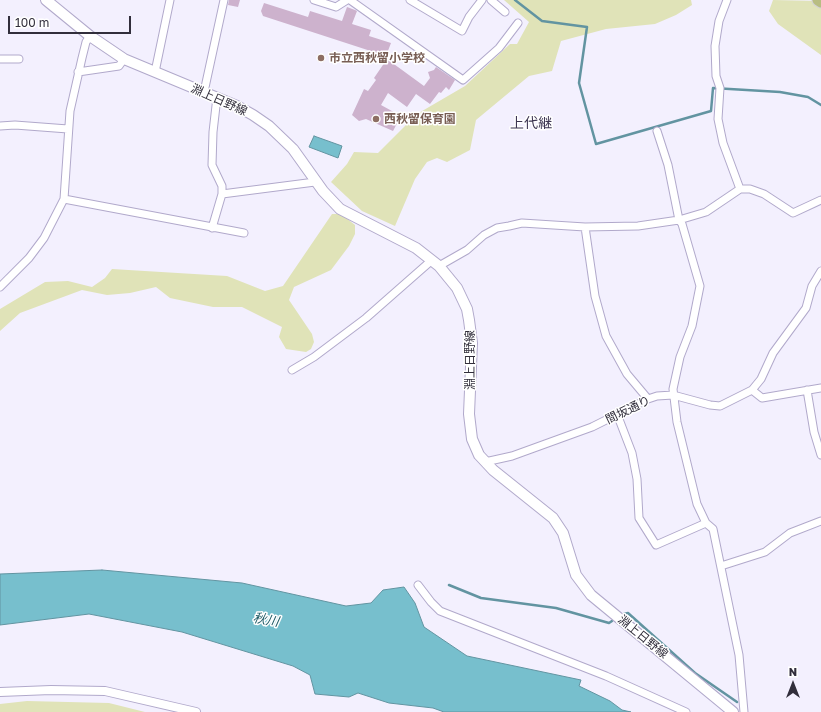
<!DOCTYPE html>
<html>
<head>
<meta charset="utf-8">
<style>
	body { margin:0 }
	#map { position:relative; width:821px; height:712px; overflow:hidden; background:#f3f0fe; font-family:"Golos Text",sans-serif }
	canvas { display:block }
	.north { position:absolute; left:773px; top:664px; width:40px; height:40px; -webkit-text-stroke:3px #fff; paint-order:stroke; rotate:0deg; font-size:11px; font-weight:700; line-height:16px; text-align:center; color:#312e3b }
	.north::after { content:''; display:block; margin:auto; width:14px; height:18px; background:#312e3b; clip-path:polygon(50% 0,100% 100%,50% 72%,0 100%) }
	.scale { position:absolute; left:8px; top:16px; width:123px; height:18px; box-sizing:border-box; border:2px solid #312e3b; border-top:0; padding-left:5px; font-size:12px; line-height:14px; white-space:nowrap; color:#312e3b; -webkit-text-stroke:3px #fff; paint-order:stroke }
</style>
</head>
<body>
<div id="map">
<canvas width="821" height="712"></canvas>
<div class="north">N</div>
<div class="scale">100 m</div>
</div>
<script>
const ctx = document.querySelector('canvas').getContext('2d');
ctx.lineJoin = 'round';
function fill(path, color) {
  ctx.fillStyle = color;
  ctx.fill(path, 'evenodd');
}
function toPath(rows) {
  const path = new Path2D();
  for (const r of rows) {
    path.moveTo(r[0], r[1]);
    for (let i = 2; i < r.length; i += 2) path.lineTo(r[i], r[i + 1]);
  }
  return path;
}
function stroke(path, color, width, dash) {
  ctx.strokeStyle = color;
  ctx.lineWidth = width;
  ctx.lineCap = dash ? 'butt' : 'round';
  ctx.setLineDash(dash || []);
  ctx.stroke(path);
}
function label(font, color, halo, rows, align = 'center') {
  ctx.font = font + ' "Golos Text","Noto Sans JP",sans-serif';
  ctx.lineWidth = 3;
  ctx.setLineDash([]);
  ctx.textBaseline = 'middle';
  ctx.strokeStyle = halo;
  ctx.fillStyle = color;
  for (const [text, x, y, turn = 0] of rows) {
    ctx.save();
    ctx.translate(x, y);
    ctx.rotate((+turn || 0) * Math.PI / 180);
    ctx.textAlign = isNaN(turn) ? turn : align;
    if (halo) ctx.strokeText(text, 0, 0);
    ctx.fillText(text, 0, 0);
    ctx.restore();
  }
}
fill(toPath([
	[504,0,691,0,692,5,676,15,655,24,606,29,561,41,552,71,529,76,476,120,470,150,447,162,437,158,427,162,415,179,395,226,362,211,331,182,347,164,354,152,378,153,417,114,465,86,510,44,517,44,529,22],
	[773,0,821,1,821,55,778,24,769,11],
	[332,214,341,214,355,225,355,234,349,246,331,270,294,287,289,300,312,334,314,342,311,349,306,352,286,349,279,337,282,327,242,307,213,307,170,298,156,287,130,293,107,295,82,290,20,313,0,331,0,309,45,282,68,281,92,287,105,278,112,269,227,276,265,291,283,286],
	[27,701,109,703,145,712,0,712,0,704]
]), '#e0e3b8');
const water = toPath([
	[314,136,342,146,338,158,309,147,314,136],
	[102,570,242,583,346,606,371,603,383,590,404,587,415,603,424,627,467,656,581,680,579,686,610,701,622,710,631,712,444,712,433,708,389,703,358,693,349,697,315,694,310,675,293,666,182,632,89,614,0,625,0,574,102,570]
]);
fill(water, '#77bfcd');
stroke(water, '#6294a1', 1);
stroke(toPath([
	[515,0,542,21,587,27,579,83,596,144,711,111,713,88,780,92,808,97,821,105],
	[449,585,481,598,556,608,609,623,612,621],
	[624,614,628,613,695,673,737,702]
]), '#6294a1', 2.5);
fill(toPath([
	[229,0,240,0,238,7,228,5],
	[264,3,308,17,310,11,342,21,347,7,355,10,357,11,352,24,371,30,369,36,391,43,386,56,263,16,261,11],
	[387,59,424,86,430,78,428,72,434,70,436,67,455,80,449,90,446,87,441,93,439,92,430,104,416,94,407,107,388,93,381,105,401,116,393,131,366,119,359,121,352,115,364,89,368,91,376,80,374,78]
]), '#cdb2cd');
const minor = toPath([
	[314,0,336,7,347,0],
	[350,0,463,80,499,48,518,23],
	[410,0,462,31,469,17,482,0],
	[491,0,505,12],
	[727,0,719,21,715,46,716,76,720,88,718,119,723,143,740,189],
	[0,59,19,59],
	[78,72,119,66,124,59],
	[155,72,170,0],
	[204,92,224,0],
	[0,126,15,125,68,129],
	[657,131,668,165,679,220,682,224,700,286,692,326,680,357,673,389,677,422,697,504,706,523,713,529,739,655,744,712],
	[222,194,315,182],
	[64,199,244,233],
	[585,227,595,296,606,336,627,374,648,399],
	[212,228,222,194,222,186,212,165,213,132,217,97],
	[439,266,467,250,484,235,497,228,509,226,522,223,585,227,638,226,679,220,706,212,740,189,750,189,764,194,793,213,821,200],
	[0,287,29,258,44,238,64,199,70,111,82,58,86,42,90,36],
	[292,370,314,357,366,318,432,260],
	[752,390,762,398,821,388],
	[807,390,814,432,821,455],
	[617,414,632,453,637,479,639,518,656,545,706,523],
	[485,462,512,456,592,427,648,399,657,396,673,395,710,405,720,406,752,390,761,379,773,353,806,308,812,286,821,271],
	[721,566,765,552,790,533,821,521],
	[418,585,431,602,440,611,606,676,686,712]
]);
const tertiary = toPath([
	[0,692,51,690,105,691,196,712]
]);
const secondary = toPath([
	[46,0,90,36,124,59,237,106,253,115,269,126,293,149,323,191,340,209,416,248,439,266,457,288,467,309,469,320,472,343,469,414,472,439,479,455,493,470,553,518,563,533,576,575,591,595,733,712]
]);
const primary = toPath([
	[818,0,821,2]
]);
stroke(minor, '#b1a9cb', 9);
stroke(tertiary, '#b1a9cb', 10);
stroke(secondary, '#b1a9cb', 12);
stroke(primary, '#d2d1d4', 13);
stroke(minor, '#fff', 7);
stroke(tertiary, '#fff', 8);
stroke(secondary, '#fff', 10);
stroke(primary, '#b8bd82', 11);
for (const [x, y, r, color] of [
	[321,58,4,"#8d6e63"],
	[376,119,4,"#8d6e63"]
]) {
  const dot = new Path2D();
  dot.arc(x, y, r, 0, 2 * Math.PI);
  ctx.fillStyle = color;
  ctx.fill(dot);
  stroke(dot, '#fff', 1.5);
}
label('bold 12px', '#785e54', '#fff', [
	["市立西秋留小学校",329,58],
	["西秋留保育園",384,119]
], 'left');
label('12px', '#312e3b', '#fff', [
	["淵上日野線",219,100,24],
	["淵上日野線",470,360,-90],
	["間坂通り",628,410,-26],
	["淵上日野線",643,637,39]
]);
label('italic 13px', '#205b66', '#fff', [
	["秋川",266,620,10]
]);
label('14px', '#3d3652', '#fff', [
	["上代継",531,124]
]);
</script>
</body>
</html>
